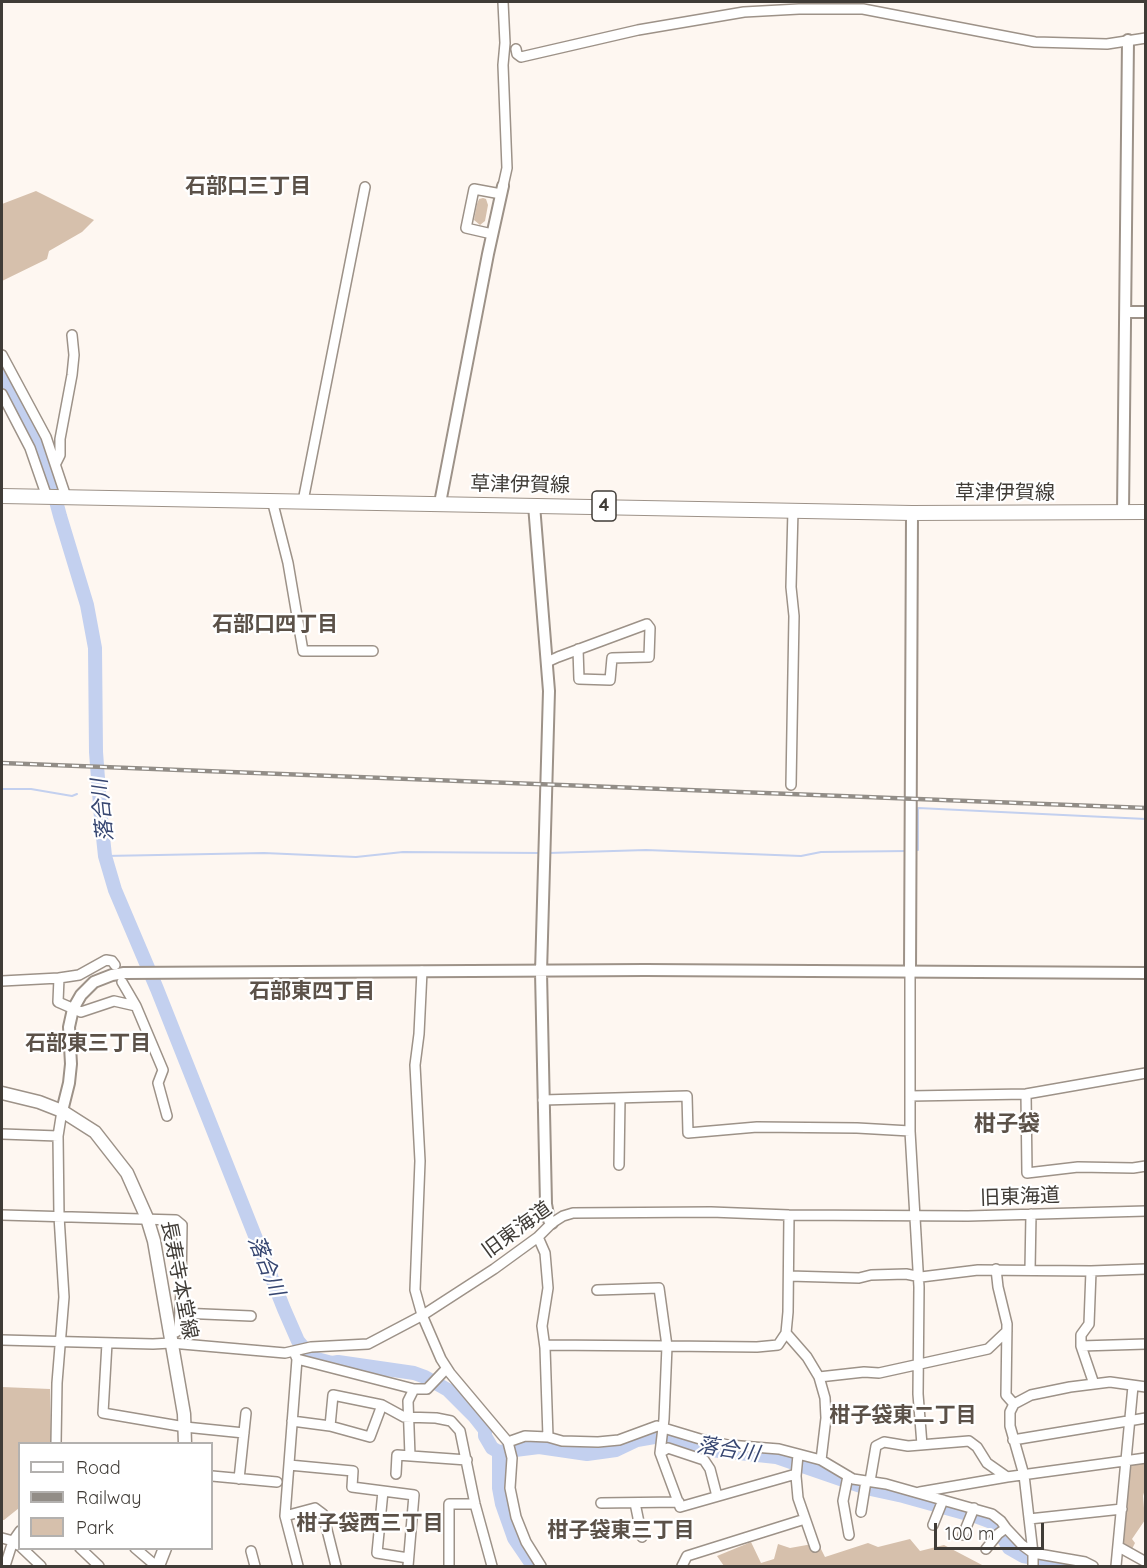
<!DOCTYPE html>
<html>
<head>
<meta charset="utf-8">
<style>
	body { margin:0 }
	#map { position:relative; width:1147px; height:1568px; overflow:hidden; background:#fef7f1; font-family:Quicksand,sans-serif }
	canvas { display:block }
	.frame { position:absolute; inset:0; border:3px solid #403c37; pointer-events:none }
	.legend { position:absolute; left:18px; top:1442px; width:195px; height:108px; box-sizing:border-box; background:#fff; border:2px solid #b3b1af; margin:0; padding:8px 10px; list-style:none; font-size:18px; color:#403c37 }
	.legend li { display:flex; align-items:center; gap:12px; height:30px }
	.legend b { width:30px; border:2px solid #b3b1af }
	.scale { position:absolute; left:934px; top:1523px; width:110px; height:27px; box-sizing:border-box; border:3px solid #403c37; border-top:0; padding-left:8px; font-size:18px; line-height:21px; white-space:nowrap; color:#403c37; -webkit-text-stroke:4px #fff; paint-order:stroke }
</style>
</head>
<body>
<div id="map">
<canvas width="1147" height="1568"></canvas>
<div class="frame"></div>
<ul class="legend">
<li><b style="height:8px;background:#fff"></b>Road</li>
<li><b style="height:8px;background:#928d87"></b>Railway</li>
<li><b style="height:16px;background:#d6c0ac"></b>Park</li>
</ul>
<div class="scale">100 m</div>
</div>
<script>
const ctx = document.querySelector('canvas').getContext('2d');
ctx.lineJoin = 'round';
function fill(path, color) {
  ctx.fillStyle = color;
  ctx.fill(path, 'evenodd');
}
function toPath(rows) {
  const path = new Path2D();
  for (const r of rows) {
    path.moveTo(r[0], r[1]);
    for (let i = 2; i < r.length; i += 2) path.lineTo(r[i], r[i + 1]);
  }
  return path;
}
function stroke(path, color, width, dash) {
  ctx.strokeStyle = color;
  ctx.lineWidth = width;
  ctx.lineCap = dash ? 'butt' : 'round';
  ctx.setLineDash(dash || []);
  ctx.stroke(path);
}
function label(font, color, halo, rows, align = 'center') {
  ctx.font = font + ' Quicksand,"Noto Sans JP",sans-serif';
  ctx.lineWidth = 4.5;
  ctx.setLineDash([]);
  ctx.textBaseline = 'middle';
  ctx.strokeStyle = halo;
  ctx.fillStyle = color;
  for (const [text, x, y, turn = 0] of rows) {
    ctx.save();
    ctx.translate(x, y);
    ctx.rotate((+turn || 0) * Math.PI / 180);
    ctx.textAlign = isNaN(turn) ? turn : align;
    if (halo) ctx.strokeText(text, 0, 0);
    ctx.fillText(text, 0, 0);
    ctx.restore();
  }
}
fill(toPath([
	[36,191,94,220,82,232,49,251,47,259,2,281,2,204],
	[483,198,486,199,488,205,485,221,480,225,474,220,477,204,479,199],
	[2,1387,50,1389,51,1443,20,1444,19,1508,4,1520,2,1520],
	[1145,1459,1145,1489,1143,1496,1145,1520,1132,1539,1135,1543,1131,1551,1121,1543,1129,1462],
	[910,1539,920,1551,944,1545,984,1566,724,1566,717,1556,751,1542,761,1563,774,1559,778,1544,790,1548,818,1543,825,1557,868,1543,878,1547]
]), '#d6c0ac');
stroke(toPath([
	[2,789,31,789,72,796,77,794],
	[914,850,918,850,918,808,1146,819],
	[549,853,646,850,801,856,821,852,908,851],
	[105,856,264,853,356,857,403,852,540,853]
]), '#c3d0ef', 2);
stroke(toPath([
	[2,374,44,456,60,516,87,605,95,648,96,752,101,818,105,856,115,890,157,989,284,1309,298,1341,308,1353,313,1358,332,1363,338,1362,414,1373,425,1377,448,1390,474,1416,485,1430,485,1436,492,1448,499,1452,539,1447,587,1454,616,1450,637,1440,660,1436,711,1450,776,1457,866,1488,903,1496,975,1516,994,1523,1009,1548,1023,1556,1081,1566],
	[499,1452,499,1488,502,1504,514,1538,533,1566]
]), '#c3d0ef', 14);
const minor = toPath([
	[516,49,517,54,521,57,638,30,744,12,799,9,863,9,1035,42,1107,44,1146,38],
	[503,186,507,168,503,65,505,43,503,2],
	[492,234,466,228,474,189,501,194],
	[2,355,46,437,66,497],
	[2,394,30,448,47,497],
	[56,463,60,455,60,439,72,375,74,355,72,335],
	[272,500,288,563,303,651,373,651],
	[303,501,365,187],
	[547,662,558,657,647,624,650,628,649,657,612,658,610,680,579,679,578,649],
	[791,785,794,616,791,587,793,510],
	[422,971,419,1034,415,1065,420,1161,415,1290,422,1315,441,1359,450,1373,508,1442,512,1458,510,1488,516,1517,526,1542,541,1566],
	[910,971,910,1131,919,1287,918,1394,922,1445],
	[59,978,79,975,106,960,112,961,115,965],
	[2,981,59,978,58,1002,81,1012,114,1001,136,1006,163,1070,158,1083,167,1116],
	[122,982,136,1006],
	[1026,1094,1027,1173,1078,1167,1133,1168,1146,1166],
	[910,1096,1026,1094,1146,1073],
	[543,1100,687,1096,688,1133,757,1127,857,1128,910,1131],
	[2,1134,58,1136],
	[619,1165,620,1098],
	[2,1215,176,1220,182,1225,181,1290,179,1329,176,1332,169,1333],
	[789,1215,788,1312,786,1333,807,1357,819,1377,825,1398,826,1418,821,1460],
	[538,1237,545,1253,548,1288,542,1326,545,1348,548,1437],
	[996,1269,998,1287,1007,1324,1006,1395,1014,1404],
	[1030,1270,1031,1214],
	[789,1276,859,1278,871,1275,906,1274,921,1277,978,1270,1091,1271,1146,1269],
	[180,1313,251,1316],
	[786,1333,778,1345,757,1347,667,1346,664,1419,660,1453,680,1507,796,1474],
	[2,1340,153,1344,171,1343,285,1353,311,1347,368,1344,423,1315,494,1269,538,1237,552,1223,563,1216,573,1213,711,1212,789,1215,968,1216,1146,1211],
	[107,1343,103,1413,185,1427,244,1433],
	[545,1345,667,1346,659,1288,597,1290],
	[1081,1346,1081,1335,1089,1324,1091,1271],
	[294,1352,297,1359,285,1516,298,1566],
	[297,1359,414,1389],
	[819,1377,864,1372,879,1373,988,1349,1007,1331],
	[1094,1384,1081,1346,1146,1344],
	[292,1421,330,1426,370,1437,382,1405],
	[330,1426,333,1395,382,1405,404,1417,436,1418,451,1421,460,1431,475,1504,492,1566],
	[1013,1440,1146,1418],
	[508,1442,525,1436,548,1437,562,1441,598,1442,619,1440,657,1426,700,1439,728,1445,779,1449,821,1460,853,1479,886,1484,992,1514,1001,1521,1006,1528,1022,1545,1033,1553,1085,1562,1093,1566],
	[56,1444,57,1383,64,1297,59,1216,58,1136,62,1111],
	[660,1453,668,1448,704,1460,710,1469,717,1496],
	[798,1455,796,1476,798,1498,815,1547],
	[410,1456,408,1401,414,1389,427,1389,447,1368],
	[289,1465,353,1471,352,1487,414,1495,408,1566],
	[396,1474,397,1455,467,1460],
	[212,1476,277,1482],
	[848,1476,843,1501,849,1535],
	[239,1479,246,1413],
	[870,1481,876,1446,884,1442,908,1446,969,1441,977,1447,987,1463,1007,1477],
	[383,1491,377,1553,408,1558],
	[920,1492,1007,1477,1146,1458],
	[601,1503,679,1502],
	[635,1503,642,1537],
	[861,1512,866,1481],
	[285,1516,315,1508,323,1514,336,1566],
	[1029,1519,1122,1509],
	[933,1525,943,1500],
	[963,1535,974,1508],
	[2,1538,13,1541,18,1545],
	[1119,1547,1146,1562],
	[22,1548,41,1566],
	[80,1548,99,1566],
	[135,1548,156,1566],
	[986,1549,998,1534,1006,1528],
	[251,1551,255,1566],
	[5,1566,13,1541,20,1531],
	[449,1566,449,1504,475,1504],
	[682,1566,687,1556,805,1519],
	[1033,1566,1033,1553,1024,1475,1010,1426,1010,1412,1014,1404,1031,1395,1070,1387,1110,1382,1146,1387],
	[1116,1566,1133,1386]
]);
const tertiary = toPath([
	[1126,312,1146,312],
	[440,503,488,254,503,186],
	[534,505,549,691,541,972,546,1204,549,1220,552,1223],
	[1123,512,1128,40],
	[910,971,912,513],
	[62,1111,69,1083,71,1064,69,1027,73,1009,81,995,94,982,112,975,124,973,645,970,1146,973]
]);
const secondary = toPath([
	[2,1093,39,1102,62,1111,95,1132,127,1173,147,1218,154,1241,184,1414,185,1444],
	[158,1566,165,1548]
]);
const primary = toPath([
	[2,496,912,513,1146,512]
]);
stroke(minor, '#9d9288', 12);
stroke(tertiary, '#9d9288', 14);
stroke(secondary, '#9d9288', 15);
stroke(primary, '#9d9288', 16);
stroke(minor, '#fff', 9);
stroke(tertiary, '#fff', 10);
stroke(secondary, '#fff', 12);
stroke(primary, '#fff', 14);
const rail = toPath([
	[2,763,1146,808]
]);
stroke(rail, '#928d87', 4.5);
stroke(rail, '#fff', 2, [7]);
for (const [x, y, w] of [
	[604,506,24]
]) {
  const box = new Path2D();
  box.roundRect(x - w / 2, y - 15, w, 30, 4.5);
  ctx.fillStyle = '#fff';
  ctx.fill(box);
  stroke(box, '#403c37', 1.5);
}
label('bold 18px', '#403c37', null, [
	["4",604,506]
]);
label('20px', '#403c37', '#fff', [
	["草津伊賀線",520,485,1],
	["草津伊賀線",1005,493],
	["旧東海道",1020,1197,-2],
	["旧東海道",517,1230,-36],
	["長寿寺本堂線",179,1280,79]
]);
label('bold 21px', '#5b5148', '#fff', [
	["石部口三丁目",248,187],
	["石部口四丁目",275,625],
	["石部東四丁目",312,992],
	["石部東三丁目",88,1044],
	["柑子袋東二丁目",903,1416],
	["柑子袋西三丁目",370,1524],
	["柑子袋東三丁目",621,1531]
]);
label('italic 21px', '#364671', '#fff', [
	["落合川",103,810,-96],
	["落合川",266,1266,68],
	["落合川",728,1450,9]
]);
label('bold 22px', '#5b5148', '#fff', [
	["柑子袋",1007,1124]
]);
</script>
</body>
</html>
